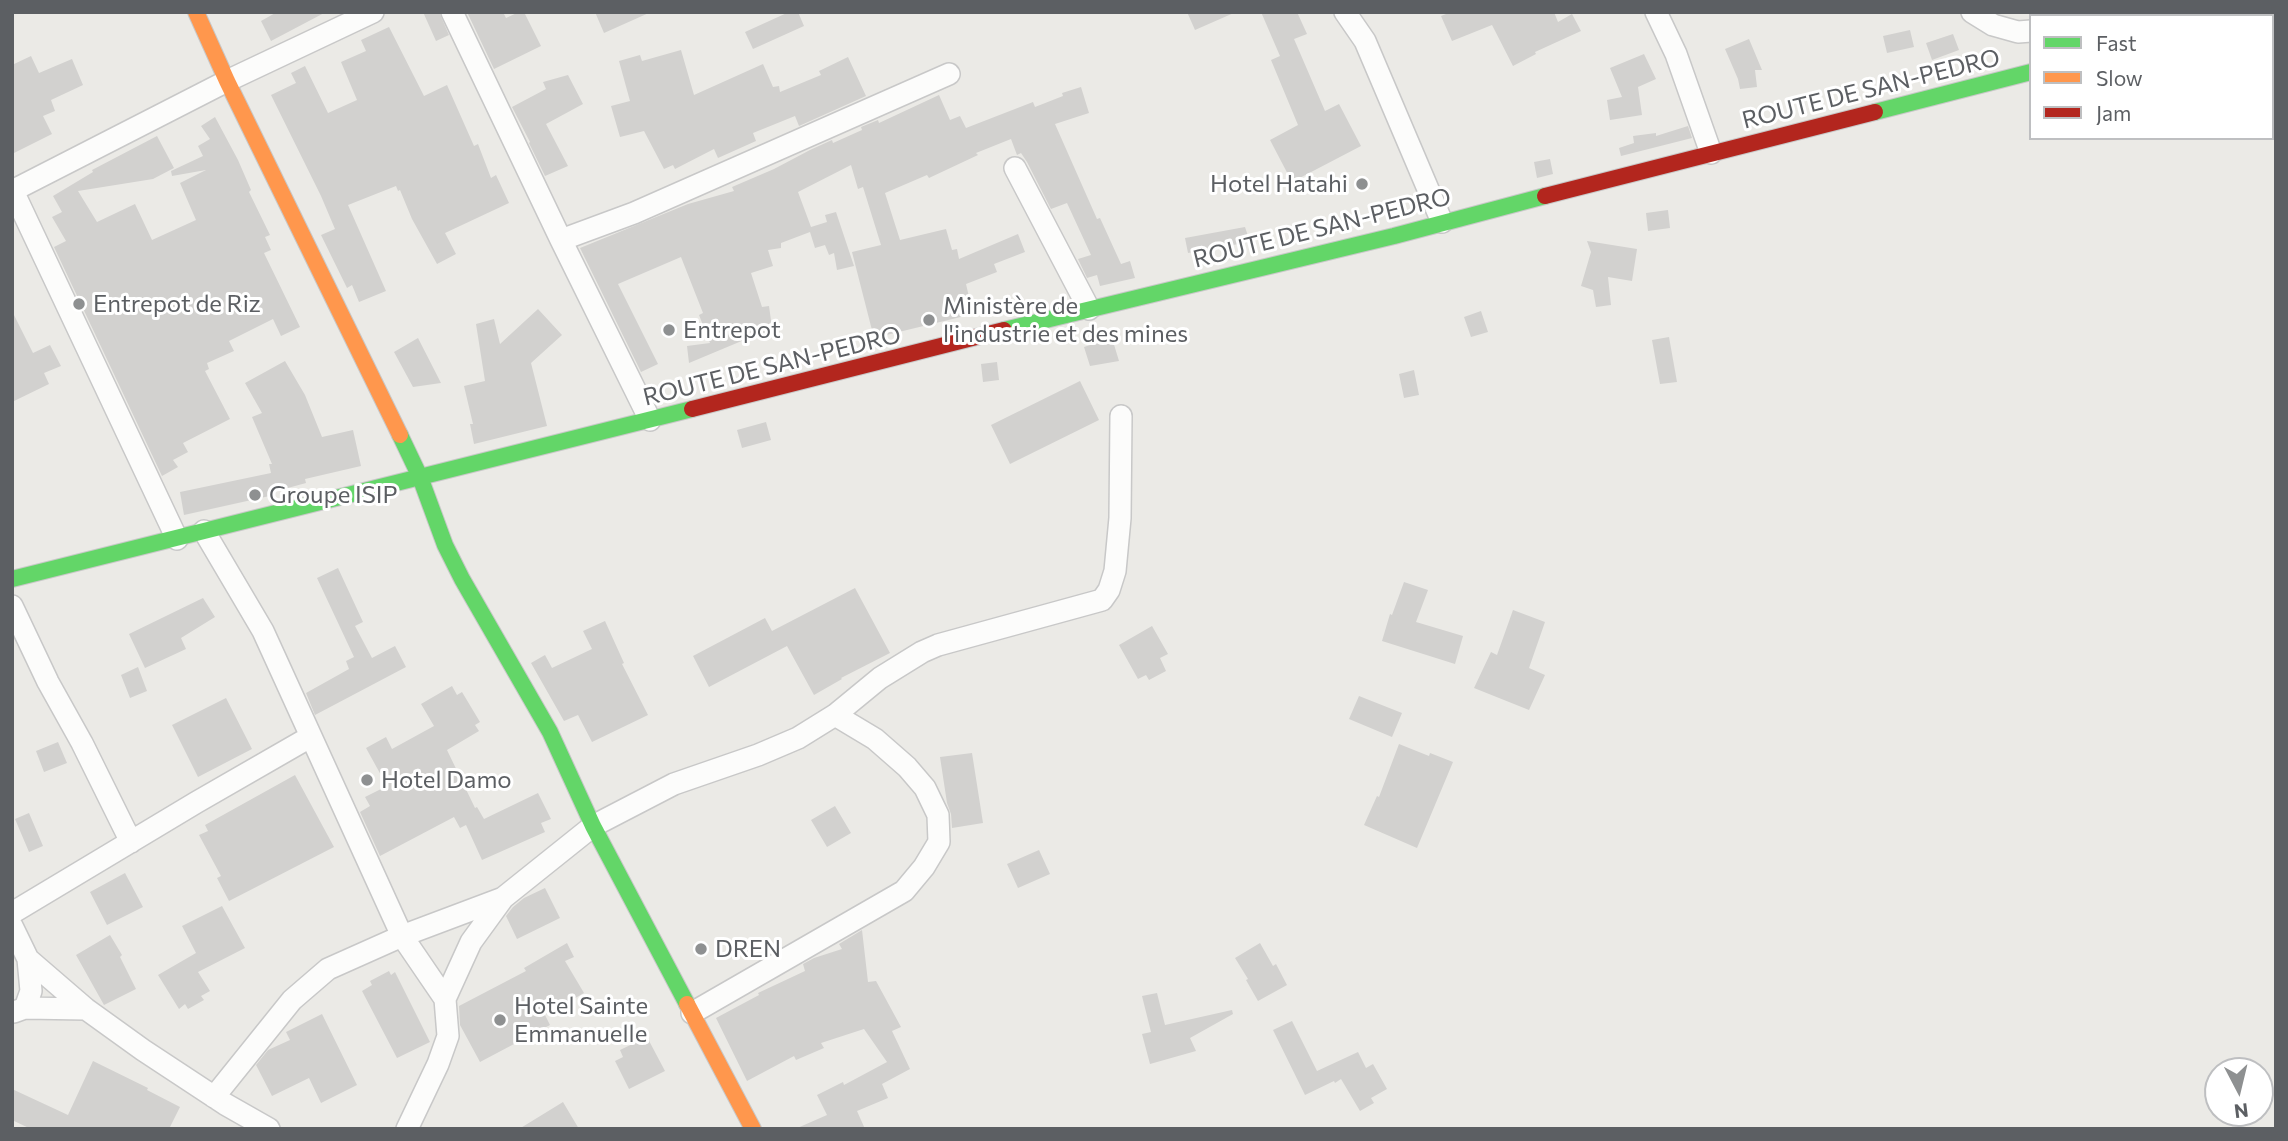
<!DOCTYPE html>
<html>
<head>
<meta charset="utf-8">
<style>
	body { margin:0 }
	#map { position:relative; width:2288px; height:1141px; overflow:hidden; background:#ebeae6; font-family:Commissioner,sans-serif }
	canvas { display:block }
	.frame { position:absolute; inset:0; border:14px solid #5c5f63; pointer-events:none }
	.legend { position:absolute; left:2029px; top:14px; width:245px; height:126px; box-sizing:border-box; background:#fff; border:2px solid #bebfc1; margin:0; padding:9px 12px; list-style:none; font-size:21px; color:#5c5f63 }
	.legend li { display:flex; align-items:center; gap:14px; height:35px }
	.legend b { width:35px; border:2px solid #bebfc1 }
	.north { position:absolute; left:2204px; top:1057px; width:70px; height:70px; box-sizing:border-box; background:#fff; border:2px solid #bebfc1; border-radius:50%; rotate:173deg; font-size:19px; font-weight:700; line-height:28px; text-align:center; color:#5c5f63 }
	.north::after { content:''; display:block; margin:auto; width:24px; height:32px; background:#8e9091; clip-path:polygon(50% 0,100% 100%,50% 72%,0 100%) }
</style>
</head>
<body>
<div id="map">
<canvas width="2288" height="1141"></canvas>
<div class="frame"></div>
<ul class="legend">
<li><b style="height:9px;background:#63d668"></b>Fast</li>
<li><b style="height:9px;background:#ff974d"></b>Slow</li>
<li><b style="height:9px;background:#b3261e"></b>Jam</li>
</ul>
<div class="north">N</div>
</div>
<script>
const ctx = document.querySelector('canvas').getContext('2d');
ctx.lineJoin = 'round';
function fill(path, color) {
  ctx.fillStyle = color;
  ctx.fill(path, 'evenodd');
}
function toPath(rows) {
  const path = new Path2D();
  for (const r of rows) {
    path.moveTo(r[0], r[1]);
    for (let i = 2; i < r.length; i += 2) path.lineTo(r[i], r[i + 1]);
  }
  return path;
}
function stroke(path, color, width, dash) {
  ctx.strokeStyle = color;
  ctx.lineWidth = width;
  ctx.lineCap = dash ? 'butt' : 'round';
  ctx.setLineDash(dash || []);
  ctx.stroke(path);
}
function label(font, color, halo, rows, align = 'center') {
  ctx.font = font + ' Commissioner,sans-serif';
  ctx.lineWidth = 6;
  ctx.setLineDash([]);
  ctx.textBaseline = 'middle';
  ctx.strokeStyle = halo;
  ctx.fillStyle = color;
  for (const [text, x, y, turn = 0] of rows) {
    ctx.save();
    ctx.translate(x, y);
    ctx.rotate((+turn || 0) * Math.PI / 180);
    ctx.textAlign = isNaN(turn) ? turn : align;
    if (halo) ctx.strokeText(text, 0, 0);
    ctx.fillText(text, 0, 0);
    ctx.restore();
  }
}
fill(toPath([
	[277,12,326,12,271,41,261,21],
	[423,12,439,12,449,35,436,41],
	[467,12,503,12,506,18,519,12,524,12,541,46,494,69],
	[595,12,651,12,604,33],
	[789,12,798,12,804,26,753,49,745,32],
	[1187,12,1236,12,1195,30],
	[1261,12,1297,12,1307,34,1294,39,1325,111,1339,104,1361,146,1292,182,1270,140,1298,125,1271,60,1280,56],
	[1451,12,1554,12,1558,22,1572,14,1581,31,1535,52,1536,54,1513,66,1492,25,1452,41,1441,16],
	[389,27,424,96,447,85,474,146,478,144,491,178,496,175,509,203,445,233,456,254,437,264,412,219,400,190,398,191,396,186,348,205,386,291,359,302,352,285,347,288,321,235,335,229,321,196,271,95,296,83,291,73,305,66,328,113,357,100,341,62,366,51,361,40],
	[1910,30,1914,47,1887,53,1883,36],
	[1953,34,1959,50,1932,60,1926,43],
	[1749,39,1762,70,1755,70,1757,87,1740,89,1738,79,1725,49],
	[681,50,694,95,763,64,773,87,779,86,780,92,821,75,819,71,848,57,866,96,799,126,795,116,753,133,756,141,718,158,714,149,675,169,673,165,664,169,644,131,620,137,611,106,630,101,619,61,640,55,642,61],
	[1644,54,1656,79,1638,87,1642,115,1610,120,1607,100,1622,97,1610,68],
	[31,56,39,73,72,59,83,85,51,100,55,111,43,116,52,134,12,154,12,65],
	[568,75,583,104,546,124,568,166,545,176,529,143,530,142,512,107,546,89,543,82],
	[1081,87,1089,113,1055,124,1097,219,1100,218,1121,264,1130,261,1135,278,1100,286,1097,275,1087,278,1078,259,1091,255,1067,203,1051,209,1027,162,1021,153,1017,155,1011,139,976,153,978,155,929,178,927,175,885,193,900,240,946,229,952,250,957,249,959,259,1018,234,1025,252,994,264,997,272,966,284,973,314,874,338,852,252,881,245,863,187,858,189,851,165,798,192,811,227,827,222,825,215,836,212,854,266,837,270,834,253,829,255,825,245,815,248,810,232,781,243,781,248,768,250,773,266,751,273,762,307,769,306,773,335,744,340,689,363,687,346,710,343,699,315,703,313,681,257,618,284,658,364,641,372,580,248,688,204,734,191,732,187,774,169,810,150,832,140,833,143,862,130,861,127,878,120,879,123,939,95,950,120,960,116,966,128,1033,102,1035,107,1063,96,1062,93],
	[215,117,238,160,251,190,249,192,270,235,265,237,271,250,264,253,300,327,281,336,273,319,229,341,234,351,207,363,209,369,205,371,230,419,183,443,188,452,173,460,178,467,162,476,54,247,66,241,52,217,62,212,53,196,93,172,92,170,157,136,174,168,153,179,78,191,97,222,135,204,152,240,196,220,180,183,206,170,172,176,171,171,203,156,198,146,210,139,201,126],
	[1688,126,1692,138,1621,156,1619,148,1634,143,1633,136,1656,133,1656,136],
	[1550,159,1553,174,1537,178,1534,162],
	[1668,210,1670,228,1648,231,1646,213],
	[1245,227,1250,242,1188,253,1185,238],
	[1587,241,1637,249,1632,281,1608,277,1611,305,1596,307,1593,290,1581,286,1591,252],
	[538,309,562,335,531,363,547,426,474,444,470,424,473,424,464,386,485,381,476,324,494,319,500,344],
	[12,311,33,353,50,345,61,366,44,373,49,384,12,402],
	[1481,311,1488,332,1471,337,1464,317],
	[1669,337,1677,382,1660,384,1652,340],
	[418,338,441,383,413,387,394,352],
	[1112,338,1119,361,1090,366,1084,347],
	[285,361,305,395,322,437,353,430,361,466,305,479,306,483,273,492,274,495,184,515,180,492,271,473,269,464,272,464,252,417,262,413,245,383],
	[997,362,999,380,983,382,981,364],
	[1414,370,1419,395,1404,398,1399,374],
	[1080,381,1099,420,1010,464,991,425],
	[766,422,771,440,742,448,737,430],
	[338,568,363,622,355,626,372,658,395,646,406,667,315,715,306,693,349,669,346,661,354,657,317,578],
	[1404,582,1428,590,1416,622,1463,636,1455,664,1382,641,1390,614,1392,615],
	[855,588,890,653,841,678,842,679,814,695,787,646,709,687,693,656,765,618,772,631],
	[203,598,215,617,181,638,186,649,145,668,129,634],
	[1513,610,1545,622,1529,668,1545,675,1529,710,1474,688,1491,652,1497,655],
	[605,621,624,663,622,664,648,715,592,742,578,715,564,721,531,663,545,655,552,668,592,649,583,631],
	[1152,626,1168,654,1160,658,1166,671,1149,680,1146,675,1138,679,1119,645],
	[138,667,147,691,130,698,121,675],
	[452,686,457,695,462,692,480,722,475,725,479,731,447,750,475,808,477,807,484,819,538,793,551,819,541,823,545,832,482,860,466,825,460,828,454,817,380,856,360,812,370,806,365,797,387,786,366,748,386,737,392,749,434,726,421,704],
	[1359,696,1402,713,1392,737,1349,719],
	[226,698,252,749,198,777,172,725],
	[58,742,67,763,44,772,36,751],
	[1399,744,1429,756,1430,753,1453,762,1417,848,1364,825,1377,796,1379,797],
	[972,753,983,823,952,828,951,814,947,803,940,757],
	[295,775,334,847,229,901,217,878,221,876,199,835,208,831,205,825],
	[835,806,851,833,827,847,811,820],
	[29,813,43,846,29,852,15,819],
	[1039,850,1050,874,1018,888,1007,864],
	[125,873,143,907,107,925,90,892],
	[545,888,560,918,517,939,506,916,513,907,524,898],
	[222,906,245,948,198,972,210,991,201,996,204,1000,188,1009,185,1004,179,1009,158,975,196,953,182,926],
	[862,930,868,982,876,981,901,1027,892,1031,910,1069,882,1084,888,1098,857,1111,865,1129,795,1129,827,1115,817,1095,843,1082,844,1085,887,1062,864,1029,821,1043,824,1048,796,1060,794,1056,747,1081,716,1018,759,995,758,993,805,971,803,964,814,958,842,949,839,944],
	[110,935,122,955,120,957,136,989,104,1005,76,955],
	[567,943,574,957,565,961,584,993,545,1015,550,1025,480,1062,460,1025,459,1006,526,971,524,968],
	[1260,943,1273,966,1276,964,1287,985,1258,1001,1246,980,1248,979,1235,958],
	[389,971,391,975,395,972,430,1042,397,1058,362,991,372,985,370,981],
	[1157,993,1165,1025,1232,1010,1233,1014,1190,1038,1196,1051,1150,1064,1142,1034,1151,1032,1142,996],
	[322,1014,357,1085,321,1103,309,1078,272,1096,256,1065,268,1050,290,1040,286,1032],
	[1292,1021,1317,1071,1358,1052,1366,1068,1373,1064,1387,1089,1371,1098,1374,1103,1360,1111,1341,1079,1335,1083,1334,1081,1305,1095,1273,1030],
	[647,1037,665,1071,629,1089,615,1061,623,1057,620,1050],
	[93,1061,148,1088,147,1090,180,1107,169,1129,31,1129,12,1120,12,1089,68,1115],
	[563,1102,579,1129,519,1129]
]), '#d2d1cf');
const street = toPath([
	[452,12,561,240,650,420],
	[1345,12,1365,41,1442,222],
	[1656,12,1676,54,1711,153],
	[1972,12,1993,25,2018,32,2031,31],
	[2044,12,2045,16],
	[1015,168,1089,309],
	[12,191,227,81,373,12],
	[13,191,177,539],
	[561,240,634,213,949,74],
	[204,531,263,631,402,936,445,999,448,1036,438,1064,407,1129],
	[12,606,48,682,82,743,131,842],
	[12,913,197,802,310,737],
	[12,926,28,959,31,991,25,1008],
	[28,959,86,1009,143,1050,225,1104,269,1129],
	[445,999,471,942,503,898],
	[14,1012,25,1008,86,1009],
	[692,1013,904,891,924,867,939,842,938,815,925,788,907,767,875,739,835,715],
	[214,1097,292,1000,328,969,402,936,503,898,593,826,674,784,758,755,798,738,835,715,880,678,922,652,938,645,1102,600,1109,590,1115,571,1120,518,1121,416]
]);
const fast = toPath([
	[1875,112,2031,72],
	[1004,330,1394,236,1545,196],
	[400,435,420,477,445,545,462,579,550,732,593,826,687,1004],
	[12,579,692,409]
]);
const slow = toPath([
	[196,12,227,81,400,435],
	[2246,16,2260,12],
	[687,1004,753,1129]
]);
const jam = toPath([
	[1545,196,1875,112],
	[692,409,1004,330]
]);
stroke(street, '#c8c8c8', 24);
stroke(fast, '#c8c8c8', 18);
stroke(slow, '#c8c8c8', 18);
stroke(jam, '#c8c8c8', 18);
stroke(street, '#fcfcfb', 21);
stroke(fast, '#63d668', 16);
stroke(slow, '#ff974d', 16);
stroke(jam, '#b3261e', 16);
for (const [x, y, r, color] of [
	[1362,184,7,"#8e9091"],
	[79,304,7,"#8e9091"],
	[929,320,7,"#8e9091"],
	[669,330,7,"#8e9091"],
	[255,495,7,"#8e9091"],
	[367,780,7,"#8e9091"],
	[701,949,7,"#8e9091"],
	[500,1020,7,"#8e9091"]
]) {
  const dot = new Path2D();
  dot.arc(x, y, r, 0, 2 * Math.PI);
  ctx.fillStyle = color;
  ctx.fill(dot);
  stroke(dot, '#fff', 2.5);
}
label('24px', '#5c5f63', '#fff', [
	["ROUTE DE SAN-PEDRO",1871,89,-14],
	["ROUTE DE SAN-PEDRO",1322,228,-14],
	["ROUTE DE SAN-PEDRO",772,366,-14]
]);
label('24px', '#5c5f63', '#fff', [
	["Hotel Hatahi",1348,184,"right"],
	["Entrepot de Riz",93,304],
	["Ministère de",943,306],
	["l'industrie et des mines",943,334],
	["Entrepot",683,330],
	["Groupe ISIP",269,495],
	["Hotel Damo",381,780],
	["DREN",715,949],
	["Hotel Sainte",514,1006],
	["Emmanuelle",514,1034]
], 'left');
</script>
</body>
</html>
